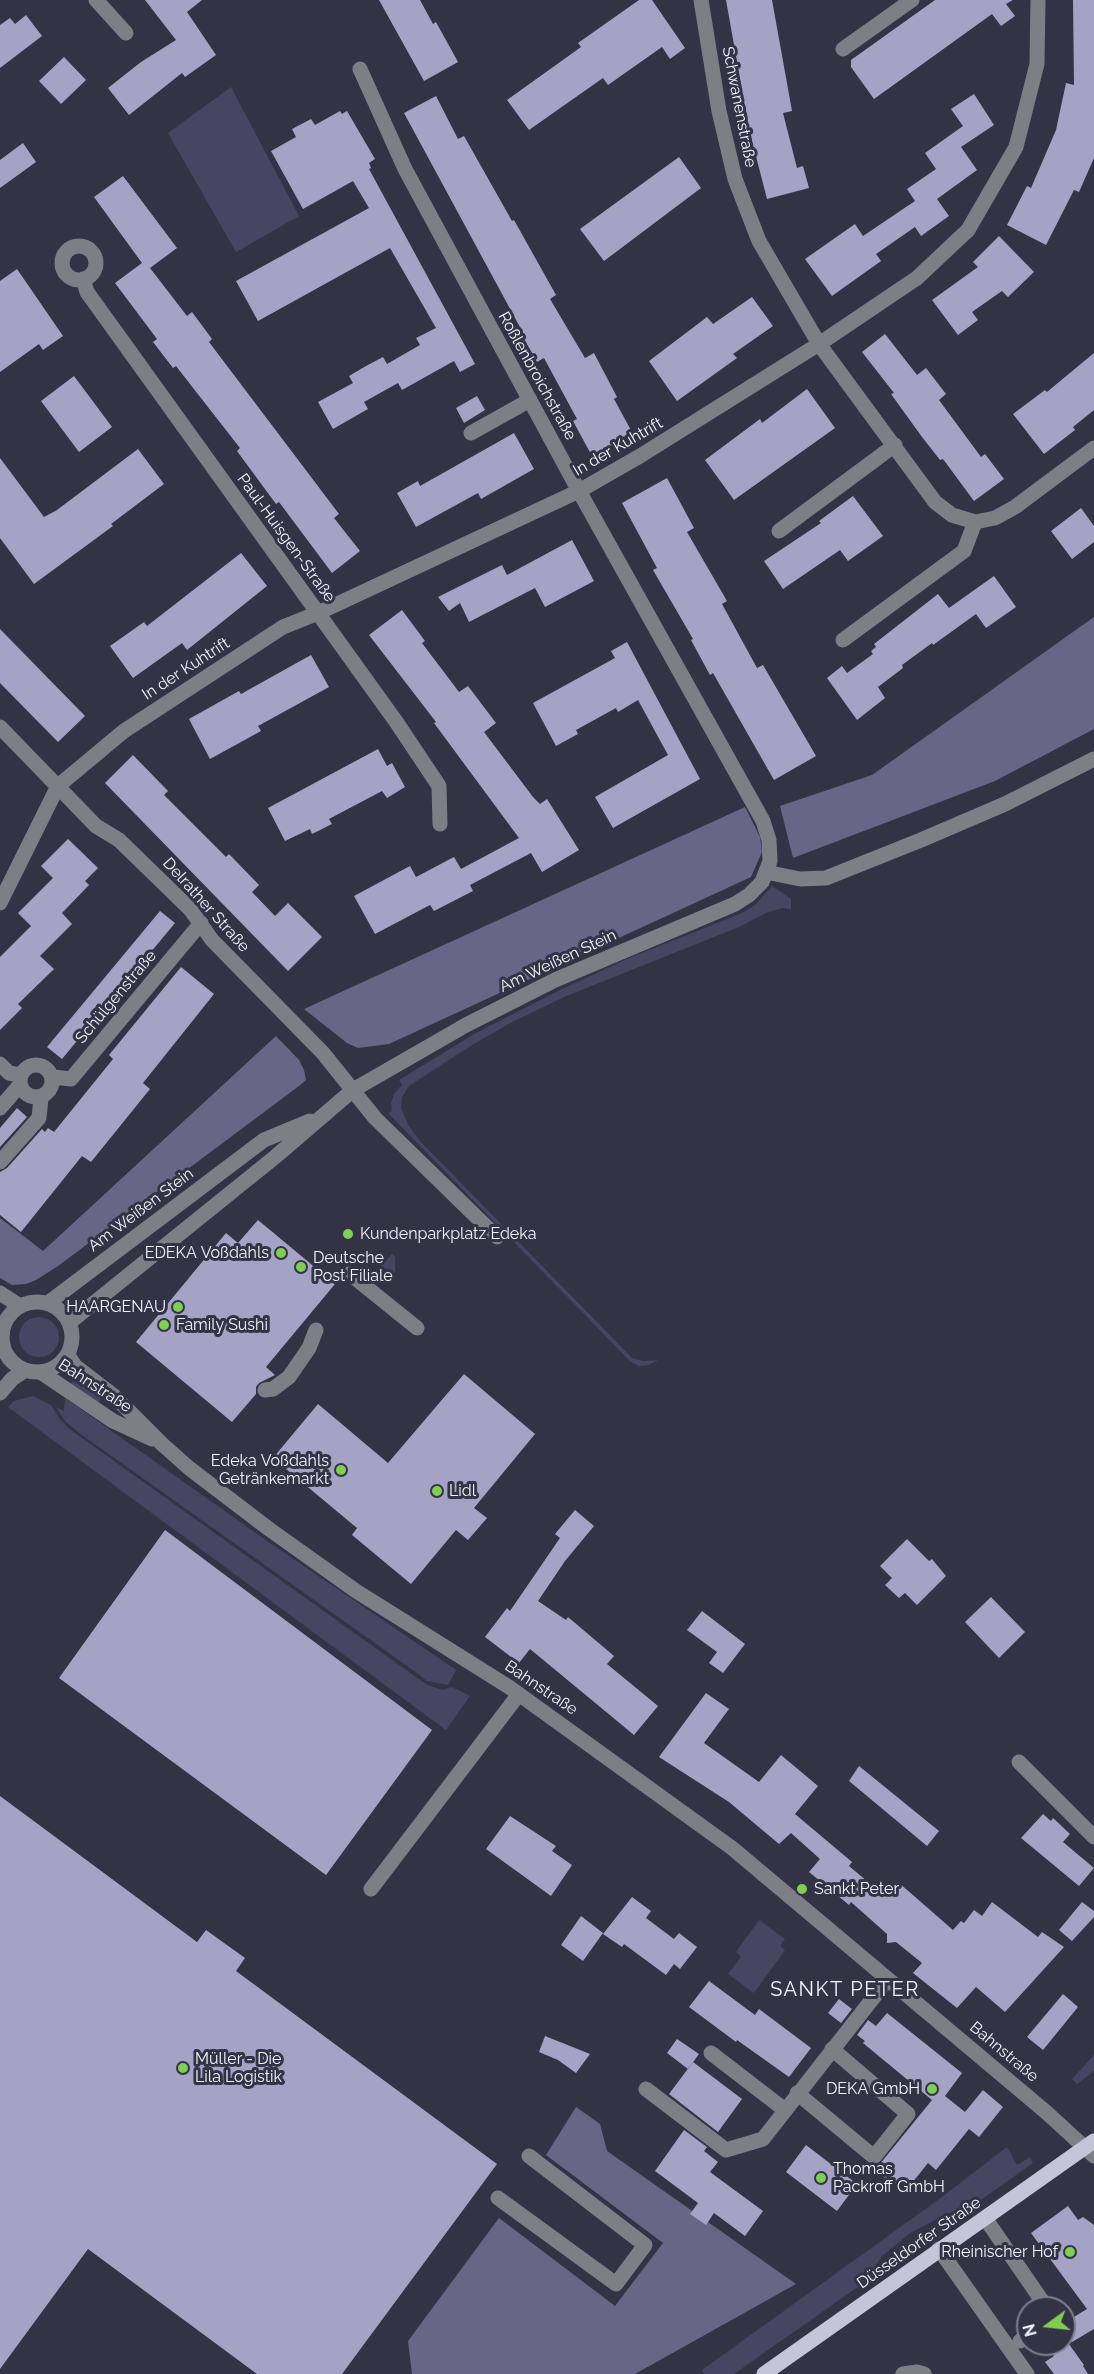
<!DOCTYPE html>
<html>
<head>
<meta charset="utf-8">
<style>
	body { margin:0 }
	#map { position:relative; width:1094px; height:2374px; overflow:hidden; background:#343346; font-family:Raleway,sans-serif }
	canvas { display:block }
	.north { position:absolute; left:1016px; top:2296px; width:60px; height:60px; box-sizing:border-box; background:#343346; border:2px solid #807f90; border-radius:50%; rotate:255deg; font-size:16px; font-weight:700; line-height:24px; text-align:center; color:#f2f2fe }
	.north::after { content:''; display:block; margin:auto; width:21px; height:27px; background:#7fd052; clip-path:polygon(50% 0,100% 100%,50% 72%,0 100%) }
</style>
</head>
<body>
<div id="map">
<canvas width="1094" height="2374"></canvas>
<div class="north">N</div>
</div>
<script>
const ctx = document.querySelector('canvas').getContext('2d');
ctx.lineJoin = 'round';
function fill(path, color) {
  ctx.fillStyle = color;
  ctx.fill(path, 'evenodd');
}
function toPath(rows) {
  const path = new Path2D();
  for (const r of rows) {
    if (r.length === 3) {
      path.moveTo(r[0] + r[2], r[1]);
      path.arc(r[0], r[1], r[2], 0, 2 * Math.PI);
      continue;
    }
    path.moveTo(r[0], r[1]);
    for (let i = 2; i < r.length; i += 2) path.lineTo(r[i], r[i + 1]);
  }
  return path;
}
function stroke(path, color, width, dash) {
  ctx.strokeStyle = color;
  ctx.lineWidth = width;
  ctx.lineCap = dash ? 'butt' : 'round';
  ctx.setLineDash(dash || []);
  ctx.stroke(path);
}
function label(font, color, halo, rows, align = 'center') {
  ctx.font = font + ' Raleway,sans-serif';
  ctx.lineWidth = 6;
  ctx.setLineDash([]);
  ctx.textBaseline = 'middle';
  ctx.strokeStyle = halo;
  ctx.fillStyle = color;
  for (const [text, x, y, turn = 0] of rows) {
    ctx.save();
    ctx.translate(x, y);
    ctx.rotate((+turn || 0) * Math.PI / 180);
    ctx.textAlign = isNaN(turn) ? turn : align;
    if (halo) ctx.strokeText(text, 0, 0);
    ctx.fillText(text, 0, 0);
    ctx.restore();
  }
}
fill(toPath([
	[231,87,299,216,236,252,168,133],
	[772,886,791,899,791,909,782,908,768,912,739,927,564,997,510,1023,467,1048,409,1086,402,1097,401,1108,408,1125,420,1141,632,1358,643,1361,658,1360,649,1365,639,1366,630,1361,388,1113,392,1111,391,1103,394,1094,402,1085,399,1080,474,1034,560,990,627,959,742,913,755,905],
	[376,1252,386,1261,392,1254,395,1257,395,1272,393,1275,377,1262],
	[39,1337,20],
	[74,1378,101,1398,98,1403,70,1385],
	[33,1396,51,1405,59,1418,68,1428,427,1685,443,1690,452,1687,470,1696,446,1730,8,1407,14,1401],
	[65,1398,270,1543,456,1670,448,1685,427,1681,417,1673,82,1435,65,1421,56,1407,64,1411],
	[759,1920,785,1939,780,1946,785,1950,754,1993,728,1974,741,1957,736,1952],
	[1094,2055,1094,2071,1077,2084,1072,2079],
	[1007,2147,1017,2165,1030,2157,1033,2163,975,2204,943,2216,910,2233,882,2256,862,2284,734,2374,704,2374,702,2370,942,2197]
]), '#474562');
fill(toPath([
	[1094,617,1094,729,995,781,793,858,780,806,872,775],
	[745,807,760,837,762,852,751,877,389,1044,358,1048,347,1043,304,1009],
	[276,1036,299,1060,304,1070,306,1080,299,1086,58,1266,36,1280,26,1284,12,1285,0,1278,0,1218,43,1251],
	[576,2107,600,2124,607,2151,796,2284,635,2374,412,2374,408,2341,499,2218,615,2306,663,2243,546,2155]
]), '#676686');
fill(toPath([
	[145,0,202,0,187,12,216,55,185,77,182,73,129,115,108,88,141,62,176,40],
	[379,0,420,0,433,24,436,22,458,62,424,81],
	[639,0,652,0,685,48,670,59,662,47,608,85,603,78,529,130,507,100,581,47,578,43],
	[726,0,772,0,792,111,783,113,797,168,803,166,809,188,767,199,749,129],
	[935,0,1013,0,1006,4,1015,16,1001,26,992,14,874,99,851,67,851,60],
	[1073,0,1094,0,1094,158,1079,192,1074,190,1046,245,1007,225,1027,186,1031,188,1056,130,1066,83,1074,85],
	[26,15,42,36,0,68,0,25,10,18,15,24],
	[64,57,86,80,61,104,39,81],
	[974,94,994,125,961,147,977,170,937,199,949,216,921,236,915,227,876,254,881,261,832,296,805,259,855,224,863,236,915,201,907,189,936,169,925,153,963,126,951,109],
	[436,96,458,139,464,136,512,221,514,220,556,295,550,299,585,358,594,353,617,397,614,399,633,434,592,456,573,421,577,419,544,358,537,362,519,330,521,329,404,113],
	[340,111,342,114,347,111,375,159,369,163,371,168,369,169,475,364,460,372,454,361,402,390,398,383,364,402,368,409,333,429,318,402,353,383,349,376,366,366,383,357,387,364,420,345,416,338,436,328,390,248,258,321,236,281,369,208,353,181,303,209,271,151,296,137,292,129,311,119,315,125],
	[23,143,36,162,0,188,0,160],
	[679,157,701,188,604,261,580,229],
	[123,176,177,248,150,268,187,316,192,312,212,339,209,342,339,514,334,518,360,551,332,573,279,502,276,504,237,451,240,448,197,393,176,366,173,368,153,342,157,339,115,283,142,263,94,197],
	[999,236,1034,272,1008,297,1002,291,972,312,978,320,958,335,932,300,978,267,973,262],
	[17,269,63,336,43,350,39,344,0,372,0,281],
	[752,297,773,326,733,354,737,358,677,401,649,361,707,317,713,324],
	[885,334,917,375,926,368,946,394,939,400,981,457,985,454,1004,479,974,501,943,459,940,460,922,437,891,394,894,393,862,352],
	[1094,353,1094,410,1073,427,1075,430,1044,454,1013,414,1045,390,1047,392],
	[74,376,112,427,79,452,41,401],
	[807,389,835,428,734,500,705,460,760,419,762,423],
	[477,396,485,410,464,423,456,408],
	[514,433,534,469,481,499,478,493,416,527,397,493,418,481,420,486],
	[138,449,164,484,111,524,113,526,34,584,0,538,0,458,44,517,57,510],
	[667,478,694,528,687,532,727,601,722,604,757,668,763,665,816,756,774,780,713,673,710,675,691,640,693,639,653,570,657,568,622,503],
	[853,496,883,536,848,561,840,550,783,589,764,561,821,523,819,521],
	[1081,508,1094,526,1094,542,1072,559,1051,531],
	[572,540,594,581,545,607,535,588,469,622,460,603,449,611,438,597,502,565,507,575],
	[241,553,267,586,187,650,182,643,133,678,110,646,144,622,147,626],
	[994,576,1016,607,986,628,976,614,933,645,932,643,902,665,903,668,878,687,885,698,857,720,827,678,842,666,847,673,873,654,871,651,876,647,874,644,938,594,949,608],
	[402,610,425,641,422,643,459,692,468,686,496,723,484,732,533,797,540,804,547,799,579,850,542,872,531,853,470,885,473,891,434,911,430,905,375,934,354,896,410,866,416,877,454,857,461,869,519,838,434,723,436,722,369,635],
	[0,629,85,716,58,742,0,683],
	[627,642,700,779,613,828,595,797,668,755,638,700,618,712,616,708,576,730,578,734,556,746,533,703,615,658,611,651],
	[311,655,329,687,258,726,261,731,210,759,189,719,239,691,241,694],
	[378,749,387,766,392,763,405,787,387,798,382,791,329,819,332,824,312,834,310,829,285,841,268,808],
	[133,755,168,791,164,795,226,857,229,854,259,885,252,892,275,916,288,903,322,937,288,971,105,783],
	[68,839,98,868,85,881,89,885,62,913,72,924,40,956,54,969,18,1004,22,1008,0,1030,0,957,31,926,18,913,53,878,41,866],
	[160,911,175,923,62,1059,47,1047],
	[181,967,214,994,143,1083,150,1089,91,1162,82,1156,21,1232,0,1215,0,1172,7,1168,42,1129,45,1132,48,1128,54,1132,113,1059,109,1055],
	[17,1108,27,1117,0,1147,0,1128],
	[258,1220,335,1284,266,1367,275,1375,259,1383,256,1387,256,1394,232,1422,136,1342,226,1233,238,1243],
	[464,1374,535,1434,474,1508,487,1518,468,1540,456,1530,411,1584,352,1535,357,1528,273,1458,318,1404,388,1463],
	[575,1510,594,1526,565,1561,538,1601,566,1620,568,1617,614,1656,607,1664,658,1706,634,1735,530,1649,519,1663,485,1637,507,1608,510,1611,560,1538,555,1534],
	[165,1530,432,1730,326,1875,59,1678],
	[907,1539,929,1561,932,1559,946,1576,917,1605,905,1593,899,1598,885,1585,892,1578,880,1566],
	[991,1597,1025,1632,999,1658,965,1622],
	[702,1611,745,1644,723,1673,709,1663,717,1652,687,1630],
	[706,1693,729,1709,704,1743,759,1782,781,1755,818,1786,795,1814,852,1862,849,1866,886,1897,898,1882,953,1930,961,1921,964,1923,974,1910,982,1916,992,1902,1038,1937,1042,1932,1064,1947,1005,2012,976,1987,957,2008,913,1973,922,1963,896,1942,887,1943,887,1934,851,1902,849,1905,809,1872,820,1859,791,1833,779,1844,729,1802,659,1757],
	[859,1766,939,1831,927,1846,849,1781],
	[0,1796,197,1942,206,1930,245,1958,236,1971,497,2164,342,2374,257,2374,88,2249,0,2369],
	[1043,1814,1051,1821,1053,1818,1070,1834,1063,1842,1094,1868,1079,1886,1021,1838],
	[510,1816,556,1846,552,1851,572,1865,551,1896,486,1849],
	[632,1897,651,1911,646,1918,674,1939,679,1933,697,1947,680,1969,674,1964,666,1975,624,1944,622,1947,603,1934],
	[1082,1902,1094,1911,1094,1917,1072,1941,1059,1930],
	[581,1916,603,1933,583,1961,561,1945],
	[709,1981,755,2015,759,2009,811,2048,789,2077,737,2040,736,2042,689,2007],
	[1063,1994,1078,2007,1043,2050,1027,2037],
	[839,1999,852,2009,841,2023,828,2013],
	[887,2013,962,2073,945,2096,965,2112,983,2090,1003,2107,979,2137,969,2129,936,2170,928,2163,904,2193,875,2170,932,2100,863,2043,865,2041,857,2035,868,2020,876,2026],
	[545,2036,590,2054,576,2073,558,2060,539,2052],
	[677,2039,699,2054,688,2069,667,2053],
	[693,2062,742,2099,718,2132,669,2094],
	[684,2130,707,2147,704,2151,718,2162,710,2172,763,2211,745,2236,714,2213,706,2225,690,2214,698,2203,655,2171],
	[806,2145,857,2184,837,2211,786,2172],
	[1068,2206,1078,2220,1083,2217,1094,2225,1094,2329,1072,2342,1064,2329,1064,2323,1087,2309,1031,2233],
	[1066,2340,1084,2365,1083,2366,1088,2374,1054,2374,1045,2362,1054,2356,1050,2349,1058,2344,1064,2344]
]), '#a4a3c6');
stroke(toPath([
	[96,0,126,33],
	[701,0,719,111,735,179,759,241,819,344,935,502,952,515,975,522,995,518,1015,507,1094,448],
	[843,49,912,0],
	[79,263,17],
	[83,279,87,292,397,723,439,786,440,824],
	[471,433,530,400],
	[779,531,895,445],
	[843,640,964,551,975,522],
	[0,727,96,826,119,840,190,909,212,940,323,1053,375,1118,497,1237],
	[766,872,800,879,826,878,921,840,1005,804,1094,759],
	[0,903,58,786,124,731,283,627,318,613,579,491,640,456,819,344,917,278,968,230,1016,147,1037,64,1038,0],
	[0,1064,9,1073,20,1075],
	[36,1081,16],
	[53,1077,71,1079,201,923],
	[0,1108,19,1086],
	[0,1162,39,1118,41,1098],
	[350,1274,417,1328],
	[0,1293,20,1306],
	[37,1337,35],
	[48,1303,264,1140,310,1121],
	[69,1323,275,1157,353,1090,466,1025,555,980,735,904,749,895,762,882,770,861,769,840,763,821,579,491,405,169,360,69],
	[68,1355,75,1366,114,1396,162,1444,189,1468,269,1529,356,1591,509,1687,732,1848,1046,2112,1094,2156],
	[42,1373,113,1421,152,1439],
	[265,1390,273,1389,289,1377,309,1348,316,1330],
	[0,1393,12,1379,24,1371],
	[1019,1762,1094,1837],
	[371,1889,519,1694],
	[711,2053,785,2110],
	[646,2089,726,2150,763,2139,888,1979],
	[797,2093,874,2157,908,2114,832,2049],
	[498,2198,616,2284,645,2245,529,2156],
	[985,2218,1047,2308],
	[939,2249,1027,2374],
	[1020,2341,1028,2335],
	[903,2374,917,2372,924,2374]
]), '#7e7e87', 15);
stroke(toPath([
	[764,2374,1094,2141]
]), '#c5c5d9', 15);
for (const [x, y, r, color] of [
	[348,1234,6,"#7fd052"],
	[281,1253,6,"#7fd052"],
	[301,1267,6,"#7fd052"],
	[178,1307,6,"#7fd052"],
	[164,1325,6,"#7fd052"],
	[341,1470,6,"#7fd052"],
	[437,1491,6,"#7fd052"],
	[802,1889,6,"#7fd052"],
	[183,2068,6,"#7fd052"],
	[932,2089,6,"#7fd052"],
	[821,2178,6,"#7fd052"],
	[1070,2252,6,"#7fd052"]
]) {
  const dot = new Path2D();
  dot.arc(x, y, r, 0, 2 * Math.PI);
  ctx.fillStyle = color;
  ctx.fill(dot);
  stroke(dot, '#343346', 2);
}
label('16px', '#f2f2fe', '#343346', [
	["Schwanenstraße",739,107,79],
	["Roßlenbroichstraße",537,376,61],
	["In der Kuhtrift",618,447,-30],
	["Paul-Huisgen-Straße",286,538,54],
	["In der Kuhtrift",186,669,-33],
	["Delrather Straße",206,905,48],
	["Am Weißen Stein",558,961,-25],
	["Schülgenstraße",116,997,-50],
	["Am Weißen Stein",141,1210,-37],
	["Bahnstraße",95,1386,33],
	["Bahnstraße",541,1688,34],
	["Bahnstraße",1004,2052,40],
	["Düsseldorfer Straße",919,2243,-35]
]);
label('16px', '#f2f2fe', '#343346', [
	["Kundenparkplatz Edeka",360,1234],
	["EDEKA Voßdahls",269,1253,"right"],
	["Deutsche",313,1258],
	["Post Filiale",313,1276],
	["HAARGENAU",166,1307,"right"],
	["Family Sushi",176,1325],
	["Edeka Voßdahls",329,1461,"right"],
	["Getränkemarkt",329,1479,"right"],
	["Lidl",449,1491],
	["Sankt Peter",814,1889],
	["Müller - Die",195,2059],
	["Lila Logistik",195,2077],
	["DEKA GmbH",920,2089,"right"],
	["Thomas",833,2169],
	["Packroff GmbH",833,2187],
	["Rheinischer Hof",1058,2252,"right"]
], 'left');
ctx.letterSpacing = '1.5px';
label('20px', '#f2f2fe', '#343346', [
	["SANKT PETER",845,1990]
]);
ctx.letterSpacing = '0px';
</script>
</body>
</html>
